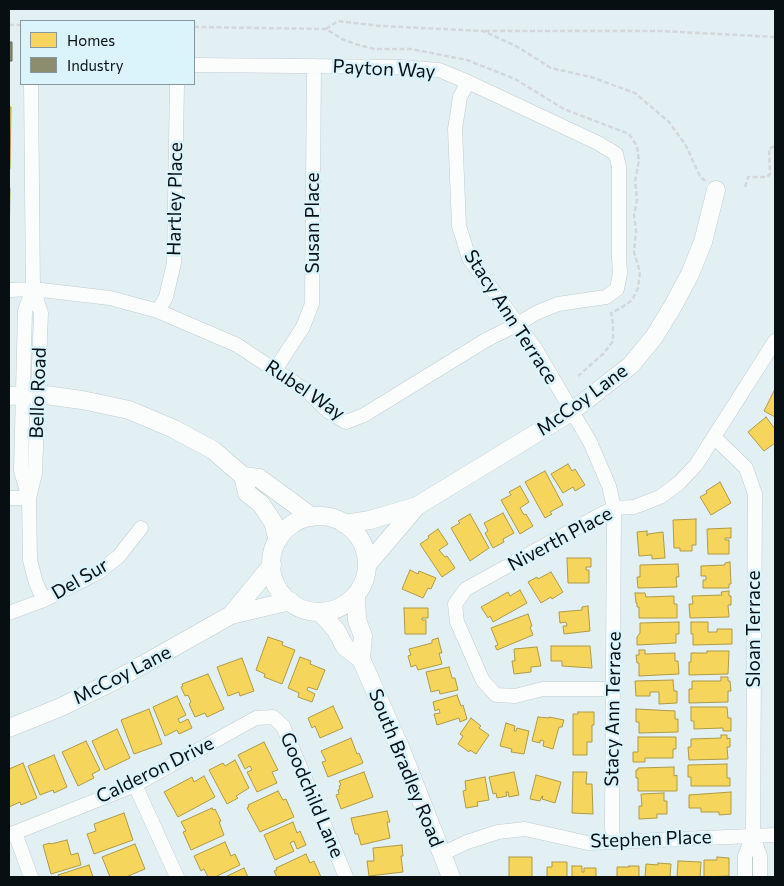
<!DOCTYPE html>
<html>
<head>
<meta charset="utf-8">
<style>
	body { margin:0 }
	#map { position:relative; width:784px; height:886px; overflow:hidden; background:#e2f0f4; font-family:Commissioner,sans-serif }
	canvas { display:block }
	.frame { position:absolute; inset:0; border:10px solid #070f12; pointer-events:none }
	.legend { position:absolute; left:20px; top:20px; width:175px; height:65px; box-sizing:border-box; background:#dbf3fb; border:1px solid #86989e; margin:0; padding:6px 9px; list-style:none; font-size:15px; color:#070f12 }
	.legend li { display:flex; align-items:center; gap:10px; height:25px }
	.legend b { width:25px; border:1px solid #86989e }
</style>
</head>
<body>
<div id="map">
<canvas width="784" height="886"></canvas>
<div class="frame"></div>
<ul class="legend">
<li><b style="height:14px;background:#f6d55c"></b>Homes</li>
<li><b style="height:14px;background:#8c8c6e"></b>Industry</li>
</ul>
</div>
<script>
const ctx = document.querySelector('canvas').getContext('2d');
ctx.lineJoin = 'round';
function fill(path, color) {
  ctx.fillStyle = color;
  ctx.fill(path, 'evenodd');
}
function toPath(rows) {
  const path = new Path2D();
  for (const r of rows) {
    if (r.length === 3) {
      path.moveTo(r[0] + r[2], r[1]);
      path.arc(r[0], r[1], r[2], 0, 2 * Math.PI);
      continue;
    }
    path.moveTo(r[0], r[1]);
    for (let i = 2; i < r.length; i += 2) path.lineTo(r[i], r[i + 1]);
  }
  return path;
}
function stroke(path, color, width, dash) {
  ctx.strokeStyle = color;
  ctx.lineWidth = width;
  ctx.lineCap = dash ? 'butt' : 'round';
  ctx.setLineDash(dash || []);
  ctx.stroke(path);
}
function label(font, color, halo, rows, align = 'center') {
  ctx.font = font + ' Commissioner,sans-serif';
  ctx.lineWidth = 5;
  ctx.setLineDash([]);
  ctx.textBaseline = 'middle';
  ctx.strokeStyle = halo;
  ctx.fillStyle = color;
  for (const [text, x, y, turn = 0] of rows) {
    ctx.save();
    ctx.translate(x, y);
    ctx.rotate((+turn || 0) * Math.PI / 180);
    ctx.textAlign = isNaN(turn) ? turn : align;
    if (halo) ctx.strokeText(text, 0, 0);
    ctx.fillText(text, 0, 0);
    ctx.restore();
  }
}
const homes = toPath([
	[9,107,11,107,10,169,9,169,9,107],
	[9,188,10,188,9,250,9,188],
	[774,391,775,392,775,417,764,411,774,391],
	[766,417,775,429,775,443,764,451,748,432,766,417],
	[568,464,572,471,575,469,585,485,575,491,573,487,563,493,551,474,568,464],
	[545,471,563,505,550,512,552,514,545,518,525,482,545,471],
	[720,482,731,503,711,515,700,497,707,493,706,491,720,482],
	[520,486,529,502,520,508,524,515,526,514,533,526,520,534,501,500,511,495,509,492,520,486],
	[503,513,514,533,503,539,504,542,493,548,485,533,488,531,484,523,503,513],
	[470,514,489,548,470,561,451,528,460,523,458,521,470,514],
	[696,519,696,545,692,545,692,551,680,551,680,548,674,548,673,520,696,519],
	[731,528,731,538,725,538,725,540,729,540,729,554,708,554,707,529,731,528],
	[438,529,448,544,439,550,445,557,447,556,455,568,442,577,420,544,429,538,428,536,438,529],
	[647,531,647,536,648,534,663,532,665,558,652,559,652,555,639,556,637,532,647,531],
	[567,558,591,558,591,567,586,567,586,570,589,570,589,583,568,583,567,558],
	[730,562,731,584,729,584,729,588,703,588,703,580,706,580,706,576,701,576,701,566,725,565,725,563,730,562],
	[678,564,679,577,676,577,677,587,638,588,637,577,640,577,640,565,678,564],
	[410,570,418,574,419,571,436,578,431,589,428,588,423,598,402,589,410,570],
	[551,572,563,592,552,599,551,597,541,603,528,582,537,577,538,579,551,572],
	[520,590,527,603,493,622,490,616,488,618,481,607,508,592,510,596,520,590],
	[729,591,729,596,731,596,731,605,728,605,729,617,690,618,689,604,693,604,692,596,722,595,721,592,729,591],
	[635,593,645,593,646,597,674,596,674,604,677,604,677,618,639,618,639,607,637,607,637,603,636,603,635,593],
	[588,606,590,631,564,634,563,626,567,626,566,622,560,623,559,612,582,610,582,607,588,606],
	[404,608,428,608,428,618,422,618,422,620,426,620,426,634,405,634,404,608],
	[528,614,532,626,530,627,533,635,497,650,495,646,498,645,491,628,528,614],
	[679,622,679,634,676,634,676,643,637,645,637,637,640,633,640,623,679,622],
	[691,622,708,622,708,632,717,632,717,629,732,629,732,644,693,645,693,634,691,634,691,622],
	[268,637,283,642,282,645,295,650,282,684,264,677,265,674,256,670,268,637],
	[438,638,442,653,439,653,442,664,418,670,416,665,411,667,408,656,411,655,409,649,432,643,432,640,438,638],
	[551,646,590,646,592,668,562,666,562,661,551,661,551,646],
	[537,647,541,666,531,667,531,672,514,674,512,661,515,661,514,649,537,647],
	[639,650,645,650,645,654,675,653,675,661,678,661,679,674,639,676,639,663,637,663,636,655,639,655,639,650],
	[707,651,729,651,728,674,689,675,689,662,691,662,691,653,707,653,707,651],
	[300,657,311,661,310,664,325,670,317,690,308,687,307,690,315,694,312,702,298,697,299,693,288,688,300,657],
	[242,658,254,691,240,696,239,692,228,696,217,667,242,658],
	[449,667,452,678,455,678,458,690,440,694,439,690,431,692,426,672,449,667],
	[208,674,224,709,207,717,205,713,195,717,189,704,191,702,188,695,185,696,181,687,183,686,182,684,208,674],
	[721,677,728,677,728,681,730,681,731,691,728,691,728,702,689,703,689,689,692,689,692,681,721,681,721,677],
	[673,680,674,691,677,691,677,703,659,704,659,692,650,692,650,696,636,696,635,681,673,680],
	[457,695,461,706,463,705,467,719,460,722,459,718,437,725,434,714,440,713,439,709,435,711,433,702,457,695],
	[177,696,186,715,178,719,180,723,188,719,192,728,179,734,177,730,165,736,153,707,177,696],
	[333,706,343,728,320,738,315,726,312,728,308,718,333,706],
	[691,707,727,707,728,718,731,718,731,731,723,731,723,728,694,729,694,721,691,721,691,707],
	[149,709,162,744,134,754,121,720,149,709],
	[636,709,675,711,675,719,678,719,678,732,639,733,639,722,636,722,636,709],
	[578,712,594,712,594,725,592,725,592,742,587,742,587,755,573,755,573,714,578,714,578,712],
	[538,717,549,718,549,717,564,720,562,727,559,727,553,749,543,746,544,741,540,740,540,743,532,741,538,717],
	[471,718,481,726,479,728,489,735,476,754,470,750,469,752,458,744,463,736,460,734,471,718],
	[506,723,515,726,514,731,516,731,517,728,529,731,524,754,511,752,512,749,500,746,506,723],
	[117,729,130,758,105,770,92,741,117,729],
	[721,735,727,735,727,739,730,738,730,747,727,747,728,759,689,760,688,747,691,747,691,739,721,738,721,735],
	[638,737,676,737,676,749,673,749,673,758,645,758,645,762,633,762,633,752,638,752,638,737],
	[351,738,357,754,359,753,363,763,328,777,322,762,326,761,321,751,351,738],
	[86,741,100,770,92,774,94,778,78,786,62,752,86,741],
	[264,742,278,770,272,772,277,783,257,792,247,772,252,770,250,766,245,769,238,755,264,742],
	[54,755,67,787,54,793,53,790,40,795,28,766,54,755],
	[235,760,249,788,236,796,238,798,227,804,209,770,223,763,225,766,235,760],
	[23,763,37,798,21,805,20,802,9,807,9,769,23,763],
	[727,764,727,778,730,778,730,786,691,786,691,777,688,777,688,765,727,764],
	[674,767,674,776,677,775,677,791,638,791,638,778,636,778,636,770,638,770,638,768,674,767],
	[364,772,373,797,341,809,336,795,339,794,338,790,340,789,339,786,341,785,339,781,364,772],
	[514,772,519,795,509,797,508,792,506,792,507,796,497,798,496,793,493,794,489,777,514,772],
	[573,772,587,772,586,784,592,784,593,814,572,813,573,772],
	[536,775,561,782,555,803,542,799,543,796,542,796,540,801,530,799,536,775],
	[204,776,215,797,178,817,164,792,192,777,194,782,204,776],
	[485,777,489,800,477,802,478,806,466,808,463,791,466,790,465,781,485,777],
	[278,791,283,800,286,799,294,817,260,832,247,808,249,807,248,805,278,791],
	[731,792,731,814,719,815,719,812,701,812,701,808,689,808,689,795,731,792],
	[664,793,664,801,667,801,667,814,657,814,657,818,639,819,639,806,642,806,641,794,664,793],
	[212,808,213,810,215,809,221,821,219,822,224,835,191,850,183,832,186,831,181,822,212,808],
	[387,811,390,822,387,822,390,838,361,845,358,834,355,834,351,818,387,811],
	[124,813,133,840,94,854,87,834,96,831,94,824,124,813],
	[293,822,297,833,300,831,306,845,297,849,294,841,290,843,294,851,275,860,264,835,293,822],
	[67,840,71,855,78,853,81,865,51,874,43,845,50,843,51,844,67,840],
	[225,842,231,856,235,854,240,865,215,877,208,877,204,869,201,871,194,856,225,842],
	[135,844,145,869,126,877,110,877,102,857,135,844],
	[402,845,403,856,401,856,403,872,369,876,367,861,374,861,373,848,402,845],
	[306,854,310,863,314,861,321,877,277,877,274,871,277,870,276,868,306,854],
	[509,857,532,857,532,877,509,877,509,857],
	[717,857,729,858,729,876,704,877,704,860,717,860,717,857],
	[678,861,701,862,700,877,677,877,678,861],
	[552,862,567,862,567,877,545,877,547,877,547,867,552,867,552,862],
	[658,863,671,864,670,877,645,877,646,864,658,865,658,863],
	[89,865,93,877,59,877,58,875,89,865],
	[572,866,582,866,582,872,584,872,584,868,596,868,596,877,572,877,572,866],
	[629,866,639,866,639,877,617,877,617,867,629,867,629,866],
	[244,868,248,877,225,877,244,868]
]);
fill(homes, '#f6d55c');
stroke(homes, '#ae9a46', 1);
const industry = toPath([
	[9,42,12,42,12,61,9,61,9,42]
]);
fill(industry, '#8c8c6e');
stroke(industry, '#646652', 1);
const minor = toPath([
	[468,82,460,97,455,129,459,226,469,258,535,348,590,442,609,486,614,508,612,827,613,841],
	[33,289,25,311,21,471,29,498,30,560,36,583,44,600],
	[9,290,33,289,110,298,158,311,237,345,308,392,328,411,346,422,364,415,486,340,516,325,536,313,558,304,606,297,617,289,620,273,619,257,619,167,616,154,598,143,468,82,439,70,400,67,194,65],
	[158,311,166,297,174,263,177,84],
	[275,370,303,327,312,304,314,66],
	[714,437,746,468,755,494,753,836,760,856,760,877],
	[9,498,29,498],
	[29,498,35,473,41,313,33,289,31,84],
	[9,613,44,600,99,572,119,556,141,528],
	[613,689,543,689,515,696,496,695,483,681,457,622,455,604,466,589,596,517,614,508,634,507,660,497,679,483,696,465,775,341],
	[135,785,177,877],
	[15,833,31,877],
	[9,835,135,785,256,718,273,717,283,726,346,877],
	[442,854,467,842,498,832,525,829,588,843,775,835],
	[745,877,745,856,753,836]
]);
const tertiary = toPath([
	[9,396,38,394,82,400,129,410,174,429,213,450,243,476,259,478,312,517],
	[243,476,247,493,261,504,273,522,278,540],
	[319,564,48],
	[344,524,370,520,417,506,571,412,631,365,654,337,673,306,690,274,703,242,716,190],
	[367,565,417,506],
	[356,595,357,620,363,636,361,659],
	[320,612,336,630,345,647,361,659,402,752,451,877],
	[231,615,272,565],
	[9,728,61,707,114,681,231,615,290,601]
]);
stroke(minor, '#c0cbce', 15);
stroke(tertiary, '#c0cbce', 19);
stroke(toPath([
	[9,25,21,25],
	[194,27,326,29,342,39,355,44,374,49,411,49,467,60,515,79,564,109,629,134,637,146,639,161,635,181,637,200,634,215,636,231,634,252,640,272,638,288,632,300,621,308,611,313,613,324,613,341,604,353,578,376],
	[326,29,338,21,381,26,483,31,516,46,551,68,591,77,635,93,669,122,685,144,700,176,705,181],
	[485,31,661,31,775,37],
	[745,187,748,177,767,177,770,174,769,149,775,146]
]), '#d4d7d9', 2.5, [5, 2.5]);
stroke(minor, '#fbfdfd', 14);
stroke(tertiary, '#fbfdfd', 18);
label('19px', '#070f12', '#dbf3fb', [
	["Payton Way",384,69,3],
	["Hartley Place",175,199,-89],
	["Susan Place",313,223,-90],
	["Stacy Ann Terrace",511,317,57],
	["Rubel Way",305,390,34],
	["Bello Road",38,393,-88],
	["McCoy Lane",582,400,-36],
	["Niverth Place",560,539,-28],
	["Del Sur",80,579,-30],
	["Sloan Terrace",754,629,-90],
	["McCoy Lane",122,675,-27],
	["Stacy Ann Terrace",613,709,-89],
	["South Bradley Road",406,768,68],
	["Calderon Drive",155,770,-26],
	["Goodchild Lane",312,795,67],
	["Stephen Place",651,839,-2]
]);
</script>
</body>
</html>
